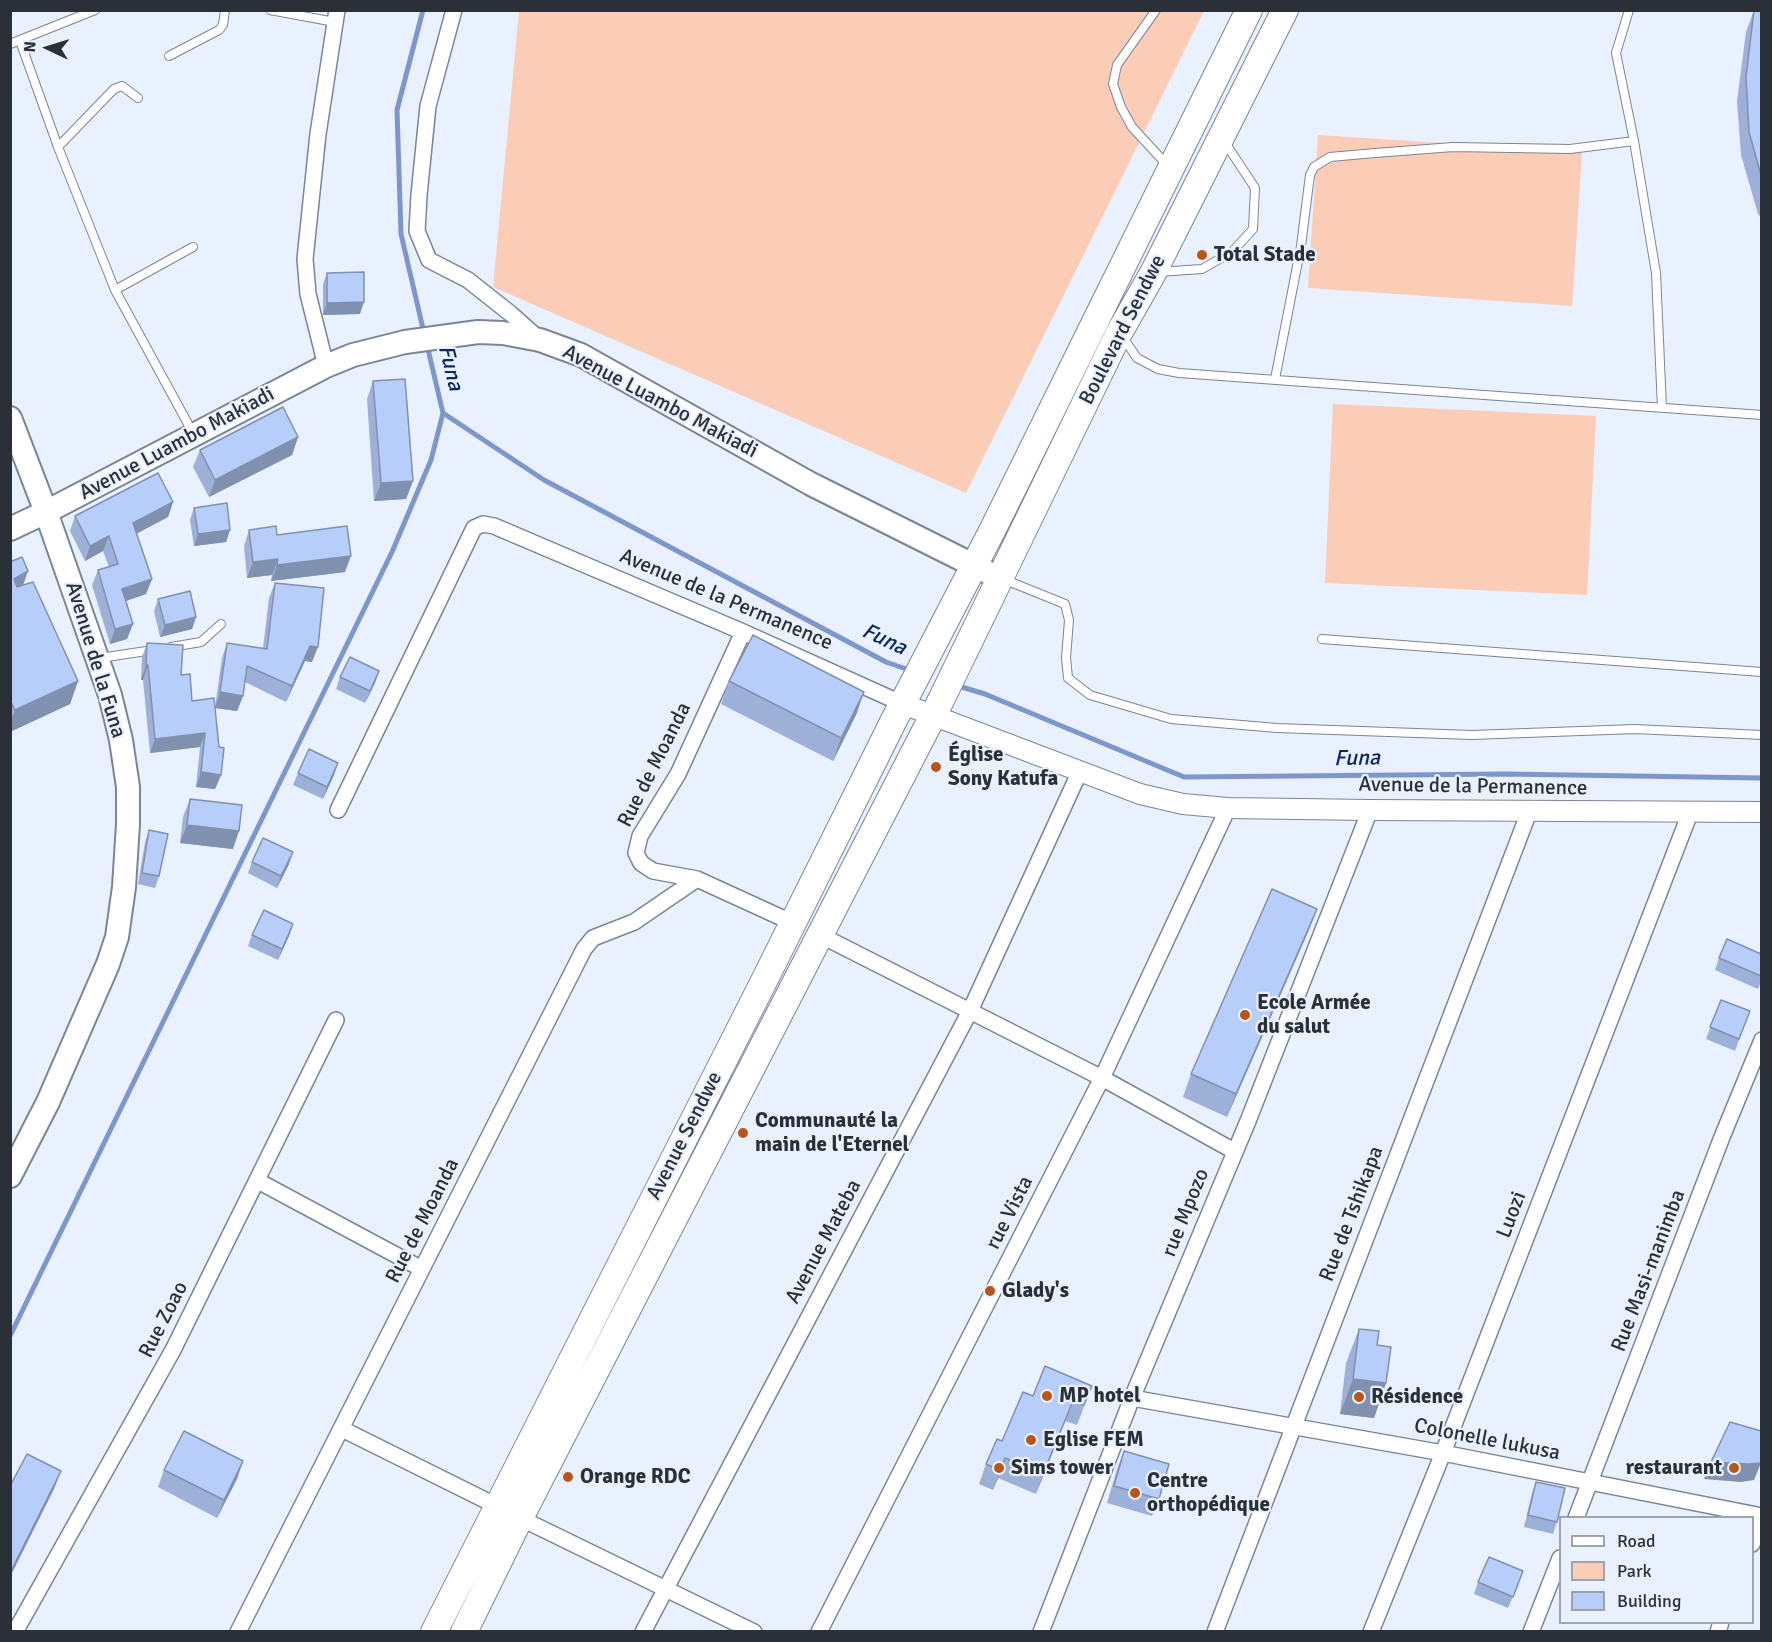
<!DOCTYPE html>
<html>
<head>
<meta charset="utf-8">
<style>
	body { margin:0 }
	#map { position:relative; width:1772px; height:1642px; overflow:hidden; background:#e9f0fe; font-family:Signika,sans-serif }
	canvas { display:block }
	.frame { position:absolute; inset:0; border:12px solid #2b3038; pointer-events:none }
	.legend { position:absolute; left:1559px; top:1516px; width:195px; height:108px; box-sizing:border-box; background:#e9f0fe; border:2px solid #9da3af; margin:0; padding:8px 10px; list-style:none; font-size:18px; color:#2b3038 }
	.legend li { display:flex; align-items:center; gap:12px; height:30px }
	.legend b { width:30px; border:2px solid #9da3af }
	.north { position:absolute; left:18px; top:18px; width:60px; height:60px; -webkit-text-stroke:4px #e9f0fe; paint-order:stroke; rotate:274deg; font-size:16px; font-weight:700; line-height:24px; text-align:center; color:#2b3038 }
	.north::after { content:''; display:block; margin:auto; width:21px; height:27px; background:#2b3038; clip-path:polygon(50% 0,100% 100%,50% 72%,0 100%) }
</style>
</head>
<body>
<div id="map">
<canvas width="1772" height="1642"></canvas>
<div class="frame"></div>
<ul class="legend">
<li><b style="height:8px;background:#fff"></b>Road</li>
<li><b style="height:16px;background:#fbcdb7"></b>Park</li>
<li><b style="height:16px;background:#b7cdfa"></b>Building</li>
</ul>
<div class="north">N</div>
</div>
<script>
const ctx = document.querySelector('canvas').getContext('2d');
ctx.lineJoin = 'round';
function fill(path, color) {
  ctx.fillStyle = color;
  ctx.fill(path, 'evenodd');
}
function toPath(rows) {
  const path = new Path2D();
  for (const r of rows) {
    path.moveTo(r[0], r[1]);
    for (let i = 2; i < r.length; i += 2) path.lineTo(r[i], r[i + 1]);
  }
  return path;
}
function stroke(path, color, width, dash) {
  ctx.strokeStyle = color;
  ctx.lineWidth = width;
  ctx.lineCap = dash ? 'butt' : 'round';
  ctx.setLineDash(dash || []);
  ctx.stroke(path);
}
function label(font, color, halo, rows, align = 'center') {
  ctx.font = font + ' Signika,sans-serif';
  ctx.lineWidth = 4.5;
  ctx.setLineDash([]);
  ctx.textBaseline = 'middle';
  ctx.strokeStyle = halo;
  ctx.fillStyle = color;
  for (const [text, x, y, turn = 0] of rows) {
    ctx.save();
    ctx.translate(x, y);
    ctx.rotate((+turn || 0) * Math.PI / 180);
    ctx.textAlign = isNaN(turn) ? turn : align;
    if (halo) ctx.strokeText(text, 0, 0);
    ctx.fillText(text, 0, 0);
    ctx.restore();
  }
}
fill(toPath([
	[519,11,1204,11,966,493,493,287],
	[1318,135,1582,152,1572,306,1308,288],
	[1333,404,1596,416,1587,595,1325,583]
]), '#fbcdb7');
stroke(toPath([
	[423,10,397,110,401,234,424,333],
	[427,345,443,413,544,480,886,662,912,671],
	[955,685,985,694,1184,777,1506,774,1762,778],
	[10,1336,392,552,431,460,443,413]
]), '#7d97cc', 5);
const service = toPath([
	[270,10,335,22],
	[1156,10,1117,65,1113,84,1121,107,1132,127,1167,165],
	[1629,10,1616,53,1634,141,1656,273,1662,408],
	[20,41,58,147,115,290,193,433],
	[10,44,95,10],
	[169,56,219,30,223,25,225,10],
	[58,147,114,89,122,86,138,98],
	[1158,272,1202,269,1232,252,1253,229,1255,188,1224,141],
	[115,290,193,247],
	[1122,336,1137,358,1158,369,1179,373,1762,415],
	[1275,379,1301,246,1310,175,1314,167,1330,157,1375,153,1453,147,1570,149,1634,141],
	[1003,579,1065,604,1069,620,1066,658,1068,678,1090,695,1171,719,1277,728,1472,735,1635,729,1762,735],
	[1322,639,1762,672],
	[171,647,201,642,221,624],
	[100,658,153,650]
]);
const minor = toPath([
	[454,10,428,106,419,195,417,231,429,260,468,280,511,314,538,338],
	[326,366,308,294,305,259,318,134,337,10],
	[743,632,678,774,640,836,636,853,641,863,653,871,697,879,791,922],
	[338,810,474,528,483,524,494,526,743,632,903,704],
	[820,935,1102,1078,1234,1151],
	[258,1181,422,1269],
	[1132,1398,1443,1453,1762,1516],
	[342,1429,497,1506],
	[520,1518,754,1632],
	[1576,1518,1722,1137,1762,1040],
	[1752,1544,1762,1522],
	[15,1632,173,1350,336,1020],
	[238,1632,584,949,593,938,634,922,697,879],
	[643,1632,970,1011,1080,771],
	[819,1632,1102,1078,1228,808],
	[1041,1632,1132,1398,1248,1121,1370,810],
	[1215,1632,1529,812],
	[1371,1632,1443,1453,1690,813],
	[1531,1632,1560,1558],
	[1718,1632,1721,1622]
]);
const tertiary = toPath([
	[903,704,1140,794,1183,804,1228,808,1370,810,1762,812]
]);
const secondary = toPath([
	[10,418,46,512,110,695,121,740,128,787,128,824,124,887,117,937,108,964,48,1102,10,1176],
	[10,529,46,512,326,366,353,355,405,342,478,332,503,333,540,340,581,355,811,484,1001,579]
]);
const trunk = toPath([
	[434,1632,763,983,895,718,992,531,1249,10],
	[464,1632,520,1518,941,700,1119,333,1153,273,1285,10]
]);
stroke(service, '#7a8599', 10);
stroke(minor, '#7a8599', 18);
stroke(tertiary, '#7a8599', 22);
stroke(secondary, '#7a8599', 26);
stroke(trunk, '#7a8599', 28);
stroke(service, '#fff', 8);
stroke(minor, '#fff', 15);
stroke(tertiary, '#fff', 20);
stroke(secondary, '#fff', 22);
stroke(trunk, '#fff', 26);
fill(toPath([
	[1754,10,1761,10,1761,218,1758,214,1741,155,1737,101,1746,32],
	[327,273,360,314,323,315,323,284],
	[373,381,413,481,406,499,374,501,367,399],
	[298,437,292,455,209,497,193,467,200,450],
	[173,502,168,517,136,534,152,579,146,594,126,601,133,624,127,639,110,644,92,585,98,570,109,567,103,551,85,561,70,531,75,516],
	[194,508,230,530,226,542,194,546,190,520],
	[249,530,277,535,345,572,271,581,272,575,247,578,244,546],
	[10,562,78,681,70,704,10,732],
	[275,583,312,662,305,661,286,702,245,682,243,696,237,711,215,708,221,775,215,789,196,787,200,747,150,753,143,680,141,680,142,657,147,643,181,675,192,701,215,707,222,658,227,643,263,648,269,598],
	[158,599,196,617,192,629,160,637,154,611],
	[340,677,375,683,365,703,336,689],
	[729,681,864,692,856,715,833,761,721,704],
	[298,773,334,775,323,799,293,785],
	[190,799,233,849,180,843,183,817],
	[149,830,159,876,155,888,138,884,145,842],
	[252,862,289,864,277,888,248,873],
	[1317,909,1308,932,1227,1117,1183,1097,1191,1074],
	[293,924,289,936,278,960,248,946,252,935],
	[1761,954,1761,981,1758,989,1715,970,1719,958],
	[1721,1000,1750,1011,1735,1051,1706,1039],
	[1359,1329,1377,1345,1386,1383,1374,1418,1340,1414,1346,1363],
	[1092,1386,1077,1425,1065,1421,1036,1494,998,1478,993,1490,979,1484,986,1464,1033,1396],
	[1124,1451,1159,1499,1152,1516,1107,1503,1117,1469],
	[164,1470,237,1479,217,1518,158,1487],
	[1536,1482,1557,1522,1553,1534,1524,1527,1532,1493],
	[1478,1582,1519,1583,1508,1608,1474,1594]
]), '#9db0d7');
fill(toPath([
	[364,302,360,314,323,315,327,303],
	[298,437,292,455,209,497,215,480],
	[413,481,406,499,374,501,381,483],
	[173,502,168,517,128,538,133,523],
	[230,530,226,542,194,546,198,534],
	[109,536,103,551,85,561,90,546],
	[351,556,345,572,271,581,277,565],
	[278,559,272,575,247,578,253,562],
	[28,571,20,594,14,579],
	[152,579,146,594,117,604,122,589],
	[196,617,192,629,160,637,165,625],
	[133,624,127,639,110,644,115,629],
	[310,646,318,647,312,662,305,661,286,702,292,686],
	[146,665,148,665,143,680,141,680],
	[379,671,375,683,365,703,370,691],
	[78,681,70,704,10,732,10,723,15,710],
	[220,692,243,696,237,711,215,708],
	[864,692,856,715,833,761,841,738],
	[205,733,200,747,150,753,155,739],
	[338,763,334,775,323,799,327,787],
	[201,772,221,775,215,789,196,787],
	[187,825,239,831,233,849,180,843],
	[293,852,289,864,277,888,281,876],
	[1317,909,1308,932,1227,1117,1236,1094],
	[293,924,289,936,278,960,282,949],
	[1353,1379,1386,1383,1374,1418,1340,1414],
	[1073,1401,1065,1421,1036,1494,1043,1474],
	[1005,1458,998,1478,993,1490,1000,1470],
	[243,1461,237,1479,217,1518,224,1500],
	[1711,1462,1761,1463,1754,1480,1741,1482,1704,1479],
	[61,1471,54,1489,10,1577,10,1573]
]), '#8090af');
const building = toPath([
	[1754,10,1761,10,1761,175,1749,132,1746,77,1754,10],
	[364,272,364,302,327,303,327,273,364,272],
	[405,379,413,481,381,483,373,381,405,379],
	[283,407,298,437,215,480,200,450,283,407],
	[158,473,173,502,133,523,152,579,122,589,133,624,115,629,98,570,118,564,109,536,90,546,75,516,158,473],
	[227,503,230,530,198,534,194,508,227,503],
	[276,526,277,535,347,526,351,556,277,565,278,559,253,562,249,530,276,526],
	[22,557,28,571,14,579,17,587,33,582,78,681,15,710,10,700,10,562,22,557],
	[275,583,324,588,318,647,310,646,292,686,247,666,243,696,220,692,227,643,267,649,275,583],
	[190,591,196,617,165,625,158,599,190,591],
	[753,635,864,692,841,738,729,681,753,635],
	[147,643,183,645,181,675,190,674,192,701,214,698,219,747,224,748,221,775,201,772,205,733,155,739,148,665,146,665,147,643],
	[350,657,379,671,370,691,340,677,350,657],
	[309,749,338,763,327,787,298,773,309,749],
	[190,799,242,805,239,831,187,825,190,799],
	[149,830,168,834,159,876,142,873,149,830],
	[263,838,293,852,281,876,252,862,263,838],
	[1272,889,1317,909,1236,1094,1191,1074,1272,889],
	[264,910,293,924,282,949,252,935,264,910],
	[1727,939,1761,954,1761,976,1719,958,1727,939],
	[1721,1000,1750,1011,1739,1039,1710,1027,1721,1000],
	[1359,1329,1379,1331,1377,1345,1391,1347,1386,1383,1353,1379,1359,1329],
	[1045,1366,1092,1386,1084,1405,1073,1401,1043,1474,1005,1458,1000,1470,986,1464,997,1439,1002,1441,1023,1392,1033,1396,1045,1366],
	[1730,1422,1761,1431,1761,1463,1748,1464,1711,1462,1730,1422],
	[184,1431,243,1461,224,1500,164,1470,184,1431],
	[1124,1451,1169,1464,1159,1499,1114,1486,1124,1451],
	[27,1454,61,1471,10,1573,10,1486,27,1454],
	[1536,1482,1565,1488,1557,1522,1528,1515,1536,1482],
	[1489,1557,1523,1571,1513,1597,1478,1582,1489,1557]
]);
fill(building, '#b7cdfa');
stroke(building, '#8090af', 1.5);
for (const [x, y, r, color] of [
	[1202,255,6,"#b75617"],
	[936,767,6,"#b75617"],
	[1245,1015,6,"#b75617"],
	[743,1133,6,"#b75617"],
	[990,1291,6,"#b75617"],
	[1047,1396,6,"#b75617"],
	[1359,1397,6,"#b75617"],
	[1031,1440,6,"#b75617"],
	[999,1468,6,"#b75617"],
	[1734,1468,6,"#b75617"],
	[568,1477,6,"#b75617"],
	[1135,1493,6,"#b75617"]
]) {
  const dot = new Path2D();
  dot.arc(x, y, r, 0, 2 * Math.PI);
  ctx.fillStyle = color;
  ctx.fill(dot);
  stroke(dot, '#e9f0fe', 2);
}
label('bold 21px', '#2b3038', '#e9f0fe', [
	["Total Stade",1214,255],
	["Église",948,755],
	["Sony Katufa",948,779],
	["Ecole Armée",1257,1003],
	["du salut",1257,1027],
	["Communauté la",755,1121],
	["main de l'Eternel",755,1145],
	["Glady's",1002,1291],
	["MP hotel",1059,1396],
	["Résidence",1371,1397],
	["Eglise FEM",1043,1440],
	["Sims tower",1011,1468],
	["restaurant",1722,1468,"right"],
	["Orange RDC",580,1477],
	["Centre",1147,1481],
	["orthopédique",1147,1505]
], 'left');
label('21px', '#2b3038', '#e9f0fe', [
	["Boulevard Sendwe",1123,330,-63],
	["Avenue Luambo Makiadi",660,402,28],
	["Avenue Luambo Makiadi",177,444,-28],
	["Avenue de la Permanence",726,600,23],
	["Avenue de la Funa",95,660,73],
	["Rue de Moanda",655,765,-63],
	["Avenue de la Permanence",1473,787,1],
	["Avenue Sendwe",685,1136,-63],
	["rue Vista",1010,1213,-63],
	["rue Mpozo",1186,1213,-68],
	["Rue de Tshikapa",1352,1214,-69],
	["Luozi",1512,1215,-69],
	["Rue de Moanda",423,1221,-63],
	["Avenue Mateba",824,1242,-62],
	["Rue Masi-manimba",1649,1271,-69],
	["Rue Zoao",164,1320,-63],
	["Colonelle lukusa",1487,1440,11]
]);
label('italic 22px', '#0e2765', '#e9f0fe', [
	["Funa",450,368,76],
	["Funa",884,640,25],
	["Funa",1357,759,-1]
]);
</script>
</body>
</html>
